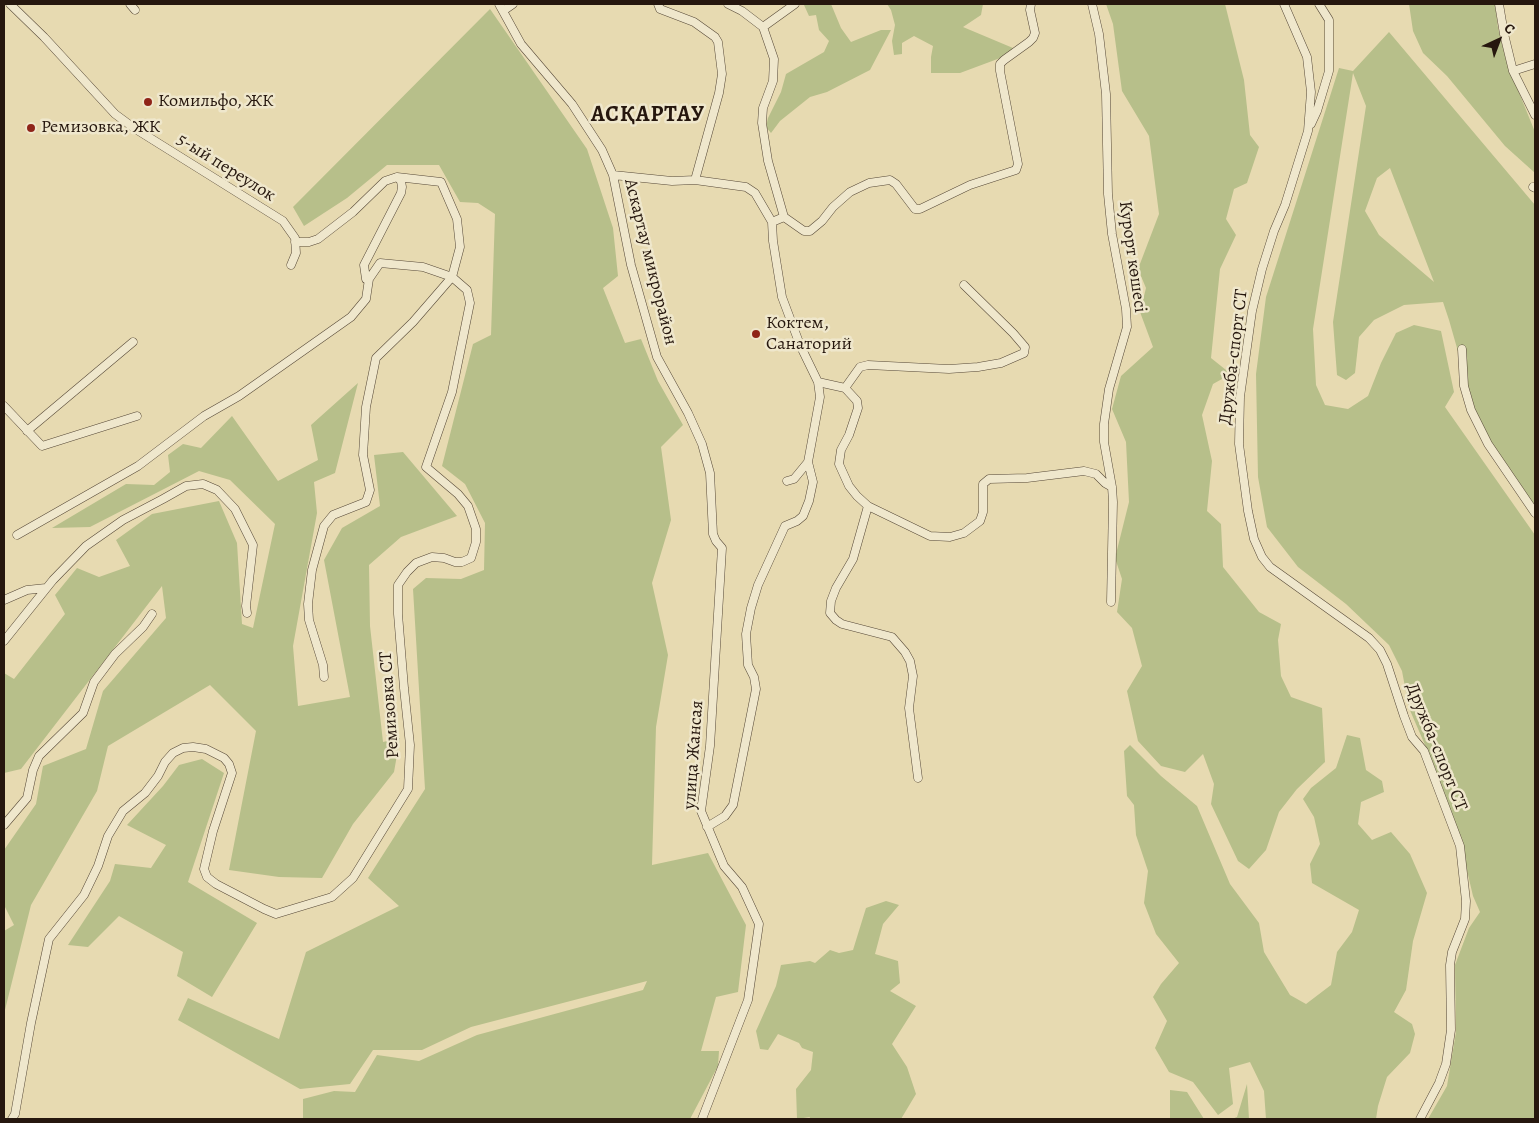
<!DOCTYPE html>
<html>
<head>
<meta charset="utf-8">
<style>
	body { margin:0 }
	#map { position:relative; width:1539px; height:1123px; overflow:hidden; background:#e7dab1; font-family:Alegreya,serif }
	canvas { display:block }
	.frame { position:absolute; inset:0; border:5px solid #26170e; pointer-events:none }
	.north { position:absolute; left:1474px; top:15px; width:50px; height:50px; -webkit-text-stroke:4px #efe7cc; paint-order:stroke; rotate:43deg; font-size:14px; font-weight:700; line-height:20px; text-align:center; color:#26170e }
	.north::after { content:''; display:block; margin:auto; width:18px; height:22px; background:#26170e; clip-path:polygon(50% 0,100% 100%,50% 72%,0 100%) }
</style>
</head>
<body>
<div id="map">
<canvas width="1539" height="1123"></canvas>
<div class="frame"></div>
<div class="north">С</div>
</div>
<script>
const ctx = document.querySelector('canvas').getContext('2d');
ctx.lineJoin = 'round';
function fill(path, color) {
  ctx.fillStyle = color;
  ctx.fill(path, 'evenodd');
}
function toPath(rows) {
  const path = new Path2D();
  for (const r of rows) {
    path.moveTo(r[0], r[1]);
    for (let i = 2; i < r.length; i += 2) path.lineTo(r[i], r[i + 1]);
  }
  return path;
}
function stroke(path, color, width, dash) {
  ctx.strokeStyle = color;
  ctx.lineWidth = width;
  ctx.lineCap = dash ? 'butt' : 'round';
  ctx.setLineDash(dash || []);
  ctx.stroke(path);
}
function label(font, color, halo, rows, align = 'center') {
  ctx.font = font + ' Alegreya,serif';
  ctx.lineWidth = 5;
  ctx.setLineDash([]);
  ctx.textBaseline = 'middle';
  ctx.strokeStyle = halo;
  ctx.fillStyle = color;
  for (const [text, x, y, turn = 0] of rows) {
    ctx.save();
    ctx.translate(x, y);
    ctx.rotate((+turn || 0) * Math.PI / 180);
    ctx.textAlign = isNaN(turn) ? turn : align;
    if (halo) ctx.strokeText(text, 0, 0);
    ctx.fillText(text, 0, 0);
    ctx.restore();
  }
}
fill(toPath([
	[805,4,831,4,841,28,851,42,881,30,891,30,870,70,827,92,810,97,780,121,771,133,766,127,768,118,781,92,786,74,824,52,829,41,819,30,816,15,809,16,804,5],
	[887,4,983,4,981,15,963,27,1013,48,1011,54,960,73,931,73,931,57,933,46,914,36,902,43,902,54,894,55,892,41,895,25,891,10],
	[1106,4,1225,4,1244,80,1250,135,1259,147,1247,183,1234,189,1226,219,1236,235,1220,269,1211,358,1231,374,1213,384,1202,415,1212,461,1207,511,1221,524,1223,567,1259,612,1281,624,1278,640,1281,676,1291,697,1322,708,1325,762,1297,789,1279,812,1266,850,1249,869,1238,861,1211,804,1214,784,1203,754,1185,772,1161,766,1138,741,1127,691,1142,666,1132,628,1117,612,1122,579,1115,558,1129,502,1126,442,1112,409,1121,376,1153,347,1140,312,1146,288,1138,269,1159,214,1149,136,1122,91,1113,24],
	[1409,4,1495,4,1498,28,1507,63,1535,132,1535,173,1505,146,1447,76,1423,53,1413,31],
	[490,9,587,149,613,228,618,276,603,288,625,343,641,339,658,381,683,425,661,447,671,520,652,583,668,655,656,727,652,865,708,853,746,925,738,992,716,997,701,1051,719,1051,718,1066,690,1119,303,1119,303,1099,334,1091,355,1092,377,1055,419,1061,477,1035,643,990,647,981,471,1027,422,1050,373,1050,350,1084,300,1089,178,1020,188,998,279,1039,306,952,399,906,368,878,425,789,413,589,426,578,461,579,484,570,485,523,465,484,442,466,473,344,491,335,495,214,478,203,460,202,439,165,387,165,347,198,304,226,293,207],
	[1389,32,1535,205,1535,506,1479,425,1449,320,1443,302,1404,305,1374,320,1359,337,1355,373,1346,380,1337,375,1333,322,1366,106,1353,73,1313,329,1316,385,1325,405,1348,409,1368,396,1381,363,1396,333,1414,325,1441,331,1454,392,1445,407,1535,535,1535,1119,1428,1119,1447,1086,1456,1032,1455,965,1469,928,1480,912,1473,896,1457,828,1435,768,1409,708,1402,671,1389,645,1346,604,1298,567,1267,527,1258,477,1256,374,1266,297,1339,68,1353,71],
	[1390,168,1434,282,1379,235,1365,211,1377,178],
	[358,383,335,473,314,482,317,513,293,646,298,706,350,697,324,560,342,528,380,506,374,455,403,452,457,516,401,537,369,565,370,626,383,742,400,738,394,772,353,824,322,878,279,877,229,870,256,731,210,685,108,746,97,791,31,905,4,1014,4,931,14,925,4,905,4,850,36,804,43,766,86,749,103,691,166,618,162,586,21,769,4,773,4,673,14,679,65,614,55,595,77,568,99,577,130,566,116,540,152,514,219,501,237,543,242,624,253,628,275,524,230,480,199,471,90,527,52,528,126,484,154,485,170,472,168,455,183,444,201,448,232,416,278,481,318,460,311,425],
	[1347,735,1360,738,1366,770,1382,781,1384,792,1361,802,1358,824,1372,840,1391,832,1410,854,1427,893,1413,941,1406,990,1394,1012,1412,1024,1415,1034,1410,1053,1387,1077,1378,1106,1376,1119,1266,1119,1264,1091,1250,1062,1229,1068,1233,1104,1218,1115,1193,1082,1169,1072,1155,1048,1167,1021,1153,997,1161,984,1179,963,1156,934,1144,903,1148,871,1136,835,1134,805,1127,796,1124,751,1130,745,1161,776,1197,806,1230,884,1259,923,1264,952,1290,995,1306,1004,1331,985,1337,952,1352,932,1359,910,1312,883,1310,864,1320,844,1314,817,1303,799,1311,788,1336,768],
	[202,759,224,773,188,882,257,923,212,997,177,976,183,952,119,916,88,947,68,945,110,881,115,864,151,868,166,845,127,825,163,786,179,765],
	[886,901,899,905,883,924,875,954,898,961,900,983,890,991,916,1006,892,1044,907,1067,916,1094,901,1119,809,1119,810,1117,797,1119,796,1089,811,1070,813,1052,802,1048,799,1043,778,1034,768,1050,760,1049,756,1031,776,986,781,965,810,961,815,963,830,950,839,953,853,950,866,908],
	[1247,1084,1249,1119,1232,1119,1237,1117],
	[1170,1090,1187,1092,1204,1119,1170,1119]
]), '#b7bf8a');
const minor = toPath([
	[10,4,44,37,115,114,134,128,283,221,295,238,296,253,291,265],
	[130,4,135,10],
	[499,4,521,44,572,104,602,150,613,175,631,265,657,357,688,413,702,444,710,473,713,534,716,541,722,548,710,746,701,811,724,866,742,887,759,924,748,1000,702,1119],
	[658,4,660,9,694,22,715,37,718,42,722,74,719,93,695,180],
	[728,4,742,11,763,27],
	[1092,4,1099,34,1106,94,1108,194,1112,234,1126,309,1127,327,1109,389,1104,424,1104,442,1112,487,1113,502,1111,602],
	[1284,4,1307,57,1311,92,1308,131,1285,205,1274,231,1262,269,1252,311,1240,397,1239,444,1248,511,1254,539,1262,557,1270,567,1369,638,1380,650,1387,664,1404,716,1412,737,1424,751,1460,846,1466,901,1465,919,1452,952,1450,965,1451,1030,1446,1064,1439,1083,1420,1119],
	[1499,4,1504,34,1513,71,1535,115],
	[503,11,513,4],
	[1513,71,1535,64],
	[1311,124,1317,111,1329,71,1329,20,1319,4],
	[613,175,672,181,695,180,746,187,755,193,772,222],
	[1533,187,1535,188],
	[784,217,804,231,810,231,822,221,833,207,850,192,869,183,890,180,896,184,915,209,920,209,970,185,1016,170,1018,164,1000,71,1000,64,1004,60,1029,42,1033,38,1035,33,1030,10,1031,4],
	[295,242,309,242,318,239,353,212,385,181,397,177,401,181,402,187,401,193,364,265,366,279,369,279],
	[1462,349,1464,386,1471,410,1488,444,1535,513],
	[818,382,845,388,857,401,858,408,849,435,841,450,839,464,849,486,857,496,868,506,930,536,950,537,964,533,980,521,983,512,983,484,989,479,1027,478,1084,471,1096,474,1105,483,1112,487],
	[845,388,860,367,868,365,949,369,978,367,1001,363,1024,353,1025,347,1013,333,964,285],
	[4,406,42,446,137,416],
	[27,431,133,342],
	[787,481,794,479,808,462,820,397,818,382,800,345,782,297,773,241,772,222,784,217,768,161,762,123,763,108,773,81,774,59,763,27,795,4],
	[868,506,853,559,836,588,831,601,830,613,836,620,842,624,892,637,905,652,910,661,913,676,909,708,918,778],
	[4,600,27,590,46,588],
	[4,641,53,580,86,546,123,520,163,499,186,486,203,484,217,490,235,509,253,545,246,606,247,613],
	[324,677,323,665,309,620,308,604,312,570,324,526,333,515,366,502,370,490,363,455,366,407,376,358,413,322,452,277,460,247,457,219,441,182,397,177],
	[4,825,27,798,33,770,39,756,83,713,94,682,115,654,143,627,152,614],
	[707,827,725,816,733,805,756,689,754,677,748,665,746,634,751,608,758,585,785,526,797,521,803,516,809,501,813,482,808,462],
	[12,1119,15,1114,31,1023,49,939,84,895,98,866,108,836,123,811,145,793,158,776,165,762,173,753,183,748,193,747,206,749,224,758,229,764,232,773,213,831,204,869,207,877,216,884,264,909,276,914,332,897,353,878,408,789,410,745,404,688,398,614,398,585,407,572,416,563,432,557,444,558,455,562,462,562,471,558,476,542,476,529,468,506,458,494,426,467,452,392,470,303,467,290,452,277,423,267,380,263,369,279,366,299,351,317,239,396,204,416,138,466,17,535]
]);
stroke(minor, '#564837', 9);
stroke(minor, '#efe7cc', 8);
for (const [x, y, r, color] of [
	[148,102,5,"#8f2418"],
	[31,128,5,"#8f2418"],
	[756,334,5,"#8f2418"]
]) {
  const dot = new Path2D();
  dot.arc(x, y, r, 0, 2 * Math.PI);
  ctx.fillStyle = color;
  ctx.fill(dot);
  stroke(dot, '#efe7cc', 2);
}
label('18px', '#26170e', '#efe7cc', [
	["Комильфо, ЖК",158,102],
	["Ремизовка, ЖК",41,128],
	["Коктем,",766,324],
	["Санаторий",766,345]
], 'left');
label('18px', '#26170e', '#efe7cc', [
	["5-ый переулок",226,168,32],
	["Курорт көшесі",1132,257,82],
	["Аскартау микрорайон",650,262,76],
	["Дружба-спорт СТ",1234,357,-83],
	["Ремизовка СТ",390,705,-94],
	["Дружба-спорт СТ",1436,747,68],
	["улица Жансая",694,755,-86]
]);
ctx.letterSpacing = '1px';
label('bold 22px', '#26170e', '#efe7cc', [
	["АСҚАРТАУ",648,116]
]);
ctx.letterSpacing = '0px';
</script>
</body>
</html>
